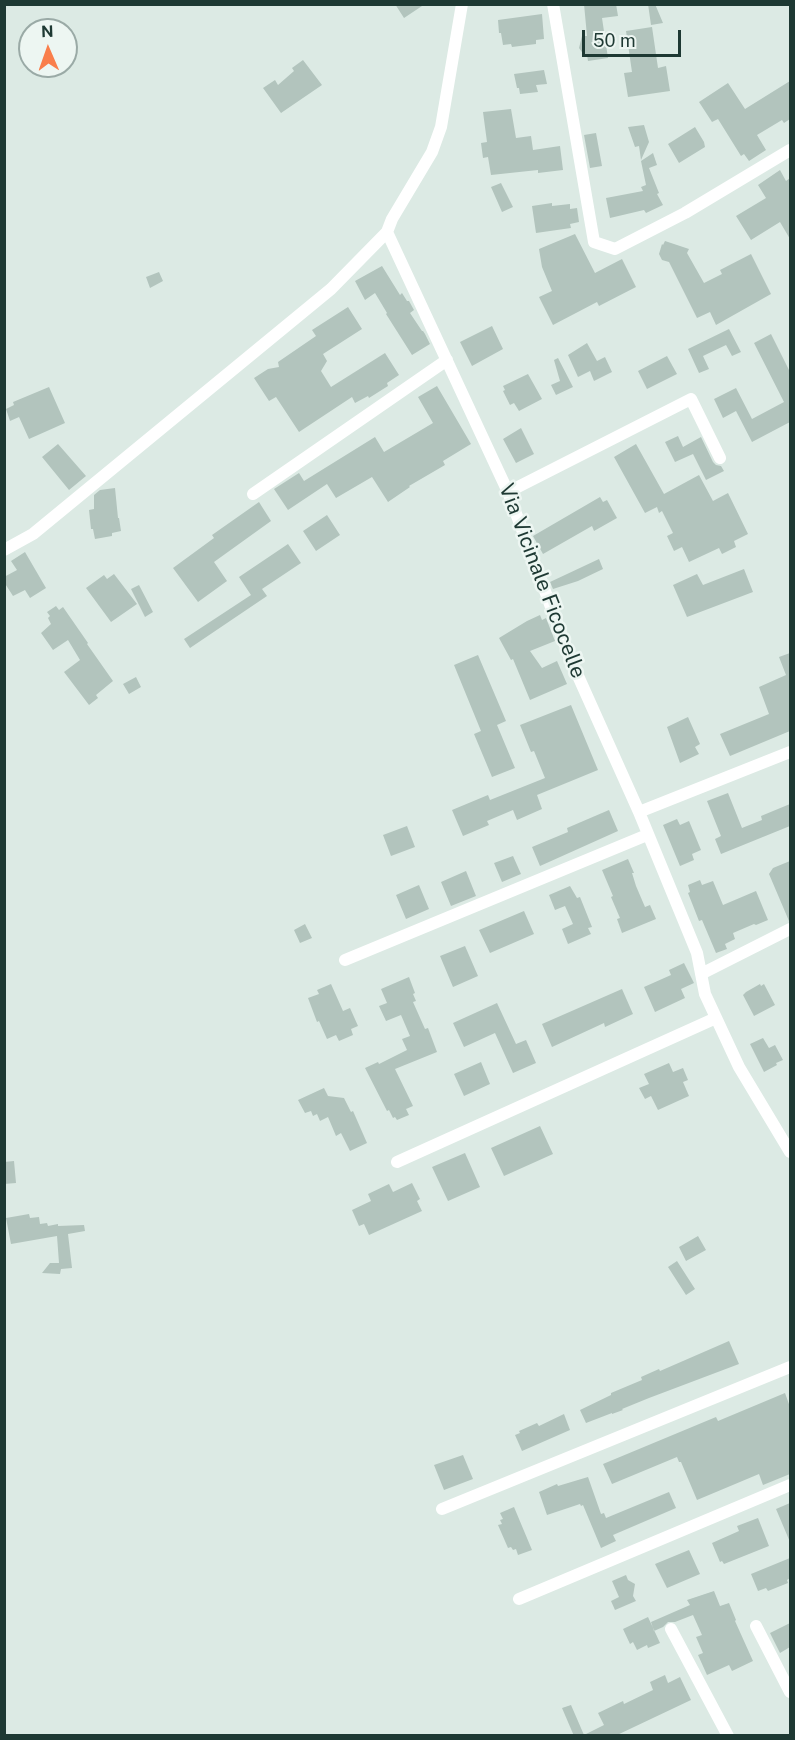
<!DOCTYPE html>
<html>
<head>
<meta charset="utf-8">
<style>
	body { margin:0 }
	#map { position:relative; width:795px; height:1740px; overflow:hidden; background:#dceae4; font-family:"Public Sans",sans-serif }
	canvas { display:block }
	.frame { position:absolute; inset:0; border:6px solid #1e3933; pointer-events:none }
	.north { position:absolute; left:18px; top:18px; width:60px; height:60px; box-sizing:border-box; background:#edf6f2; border:2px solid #9aaaa6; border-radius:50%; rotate:358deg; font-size:16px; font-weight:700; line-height:24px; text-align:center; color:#1e3933 }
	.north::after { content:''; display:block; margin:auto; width:21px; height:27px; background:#f97e4b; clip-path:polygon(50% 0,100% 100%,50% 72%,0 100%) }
	.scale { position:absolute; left:582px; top:30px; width:99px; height:27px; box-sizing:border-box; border:3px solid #1e3933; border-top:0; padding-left:8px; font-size:18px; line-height:21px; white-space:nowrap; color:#1e3933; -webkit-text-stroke:4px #edf6f2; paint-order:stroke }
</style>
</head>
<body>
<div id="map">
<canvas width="795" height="1740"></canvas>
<div class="frame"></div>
<div class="north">N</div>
<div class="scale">50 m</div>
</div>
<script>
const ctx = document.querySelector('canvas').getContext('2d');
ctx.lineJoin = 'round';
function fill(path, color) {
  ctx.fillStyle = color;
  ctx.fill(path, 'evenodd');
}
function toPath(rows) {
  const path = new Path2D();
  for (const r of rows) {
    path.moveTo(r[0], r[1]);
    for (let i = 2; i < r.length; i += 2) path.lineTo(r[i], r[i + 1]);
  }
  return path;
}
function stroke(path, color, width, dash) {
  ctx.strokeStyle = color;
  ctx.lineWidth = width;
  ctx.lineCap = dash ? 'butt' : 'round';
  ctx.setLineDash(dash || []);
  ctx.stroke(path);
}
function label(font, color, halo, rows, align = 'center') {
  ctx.font = font + ' "Public Sans",sans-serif';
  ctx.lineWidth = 5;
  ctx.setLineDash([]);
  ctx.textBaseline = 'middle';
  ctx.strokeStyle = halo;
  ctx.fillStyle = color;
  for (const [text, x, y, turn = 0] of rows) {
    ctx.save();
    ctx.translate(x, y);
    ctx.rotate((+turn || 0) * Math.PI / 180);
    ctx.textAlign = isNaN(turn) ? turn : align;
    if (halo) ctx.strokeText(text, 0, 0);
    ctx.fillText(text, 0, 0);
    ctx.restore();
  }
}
fill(toPath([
	[395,4,425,4,404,18],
	[584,4,616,4,618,16,602,18,608,58,588,61,587,55,584,55,579,48,582,36,587,36],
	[648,4,655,4,663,23,651,25],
	[542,14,544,39,536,40,536,44,512,47,511,44,503,45,501,33,499,33,498,20],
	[652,27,658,68,666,66,670,91,628,97,624,73,632,72,626,31],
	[303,60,322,85,281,113,263,88,275,80,278,85,294,71,292,68],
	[544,70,547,84,536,85,538,92,520,94,519,88,517,88,514,74],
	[790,81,790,119,784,123,782,120,757,135,766,150,749,161,744,154,741,156,718,119,712,122,699,102,728,83,745,109],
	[511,109,516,138,531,136,533,150,560,146,563,170,538,173,538,170,491,175,488,157,483,158,481,143,487,142,483,112],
	[644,125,649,142,641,160,639,146,635,147,628,127],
	[695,127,704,142,705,147,679,163,668,144],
	[596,133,602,166,590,168,584,135],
	[653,153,657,165,649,168,659,193,657,194,663,205,646,213,644,210,610,218,606,198,643,191,641,187,646,185,641,161],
	[780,170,786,181,790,178,790,239,780,222,751,240,736,216,766,198,758,185],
	[501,183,513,207,502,212,491,187],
	[552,203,552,206,570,204,570,209,577,208,579,222,570,224,571,228,536,233,532,206],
	[575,234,595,273,622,259,636,287,599,306,597,302,553,325,539,297,552,291,542,267,539,249],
	[665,241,689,249,687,253,704,283,722,274,720,270,751,254,771,294,716,325,710,312,697,318,669,262,662,260,659,254,662,244,663,245],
	[382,266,400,295,402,293,407,301,409,301,414,310,410,313,422,331,423,331,425,334,430,344,412,355,386,314,387,313,375,293,365,300,355,281],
	[159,272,163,281,150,288,146,277],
	[348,307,362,329,323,354,327,361,321,371,331,387,385,353,399,375,387,383,388,386,369,398,368,396,355,403,352,397,299,432,276,397,269,401,254,378,268,369,279,367,278,362,316,336,312,330],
	[492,326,503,349,472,366,460,342],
	[729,329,741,352,732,356,726,345,703,356,709,369,699,373,688,349],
	[771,334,790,372,790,422,752,442,736,411,723,418,714,399,736,388,752,419,784,402,754,343],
	[587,343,597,361,605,357,612,372,594,381,590,371,578,377,568,355],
	[667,356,677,374,647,389,638,371],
	[558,358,573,387,556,395,551,385,560,381,554,360],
	[528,374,542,399,519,411,514,403,510,405,503,391,505,390,503,386],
	[437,386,471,444,443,461,445,465,409,486,410,487,388,502,372,477,336,498,327,484,288,510,274,489,299,473,304,481,375,437,384,452,433,423,418,397],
	[49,387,65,423,29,439,19,417,10,421,6,409,14,405,13,402],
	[521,428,534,454,516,463,503,439],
	[678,436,683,447,701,437,713,462,716,465,721,466,724,471,706,480,693,454,675,462,665,442],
	[58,444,86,476,69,490,42,457],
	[636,444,664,494,699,475,713,501,728,493,748,534,734,541,736,547,722,554,719,548,689,562,682,547,674,551,667,536,673,533,662,511,659,513,657,507,645,513,614,457],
	[115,488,118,518,119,518,121,531,112,533,112,536,95,539,93,529,91,529,89,510,94,509,94,495,100,490],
	[600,497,603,502,607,500,617,518,594,531,592,526,543,554,533,536],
	[259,502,271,521,214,562,227,581,198,602,173,568,214,538,212,535],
	[327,515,340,535,316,551,303,531],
	[288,544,301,563,262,589,267,596,190,648,184,639,251,595,239,577],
	[25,552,46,588,30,598,25,590,13,596,4,582,4,577,17,570,11,561],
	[599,559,603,569,578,581,553,589,550,582],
	[744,569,753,592,687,617,673,585,697,574,703,585],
	[114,574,137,604,111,622,86,588,104,575,107,579],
	[139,585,153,612,145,617,131,589],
	[56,606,59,610,63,607,88,643,87,644,113,681,96,695,98,698,89,705,64,672,80,660,68,640,53,650,41,633,51,624,48,618,50,616,47,612],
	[540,615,542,620,546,618,555,641,530,651,542,668,557,661,567,684,530,700,513,659,511,660,499,638,527,621],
	[790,653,790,731,730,756,720,734,769,714,759,687,786,675,779,657],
	[478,655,506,721,497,725,515,768,492,777,474,734,481,731,454,665],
	[136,677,141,687,129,694,123,684],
	[571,705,598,770,537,795,542,809,517,820,513,810,487,821,489,825,463,836,452,810,488,795,490,800,545,778,534,751,531,752,520,725],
	[688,717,700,744,695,747,699,754,680,763,667,727],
	[728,793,742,828,762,820,761,816,790,804,790,826,721,854,715,839,721,836,707,801],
	[609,810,618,831,540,866,532,847,568,832,567,828],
	[677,819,680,825,689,821,701,850,692,854,694,860,680,866,663,825],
	[407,826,415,847,391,856,383,835],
	[513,856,521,874,502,882,494,863],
	[628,859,634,873,632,873,636,886,645,907,650,905,656,919,622,933,617,919,620,918,611,897,613,896,602,870],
	[790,861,790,921,789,921,769,874,773,868],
	[466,871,476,896,451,906,441,882],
	[700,880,702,885,713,881,723,905,756,891,768,920,756,925,754,924,733,933,735,939,725,944,727,949,716,953,702,920,699,921,688,893,690,892,688,885],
	[419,885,429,909,406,919,396,895],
	[570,886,577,898,580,897,592,927,588,928,591,934,568,944,562,929,573,924,565,906,555,910,549,895],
	[524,911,534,934,490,953,479,930],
	[305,924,312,938,300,943,294,930],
	[465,946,478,976,453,987,440,956],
	[684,963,694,983,681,989,685,998,655,1012,644,987,671,975,669,970],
	[409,977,415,993,413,994,416,1001,413,1002,425,1029,428,1028,437,1052,395,1069,413,1106,406,1109,409,1115,397,1120,395,1117,393,1118,389,1110,387,1111,365,1068,378,1062,379,1064,407,1050,402,1039,410,1036,401,1015,386,1021,379,1006,387,1003,381,989],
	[331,984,343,1011,350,1008,358,1026,351,1029,353,1035,339,1041,336,1035,327,1039,319,1021,317,1022,308,998,319,994,317,990],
	[760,984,761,986,764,984,775,1005,754,1016,743,995,746,992],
	[622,989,633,1014,605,1027,604,1023,552,1047,542,1024],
	[497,1003,516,1044,526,1040,536,1063,513,1073,495,1033,464,1047,453,1023],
	[763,1038,769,1048,775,1045,783,1060,776,1063,777,1065,764,1072,750,1044],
	[481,1062,490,1084,464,1096,454,1074],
	[669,1063,673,1072,683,1068,688,1080,683,1082,689,1096,658,1110,651,1096,645,1099,639,1088,649,1084,644,1074],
	[324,1088,328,1096,344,1098,351,1112,353,1111,367,1143,350,1151,341,1133,336,1136,328,1117,320,1121,317,1114,313,1116,311,1111,305,1113,298,1100],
	[540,1126,553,1154,504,1176,491,1148],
	[465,1153,480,1187,448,1201,432,1167],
	[14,1161,16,1183,4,1184,4,1162],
	[412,1183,420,1199,417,1201,422,1211,369,1235,364,1224,359,1226,352,1210,371,1201,368,1194,389,1184,393,1192],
	[29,1214,30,1218,39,1217,40,1224,47,1223,48,1226,58,1224,58,1226,84,1225,85,1231,68,1234,72,1268,61,1269,60,1274,42,1273,50,1263,59,1263,57,1236,11,1244,6,1218],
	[698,1236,706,1250,686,1261,679,1247],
	[677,1261,695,1289,686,1295,668,1267],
	[729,1341,739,1364,649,1398,622,1409,623,1410,612,1414,612,1413,586,1423,580,1410,611,1395,611,1393,642,1380,641,1377,659,1369,660,1371],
	[785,1393,790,1407,790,1474,763,1485,759,1474,697,1500,681,1462,679,1462,677,1457,612,1484,603,1464,716,1417,718,1421],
	[564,1414,570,1430,522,1451,515,1435,520,1433,519,1431,537,1423,539,1426],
	[463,1455,473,1479,444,1490,434,1465],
	[588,1477,601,1514,604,1513,606,1518,669,1492,676,1508,613,1535,616,1541,601,1548,583,1505,581,1506,580,1504,547,1515,539,1492,557,1484,558,1486],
	[790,1503,790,1542,776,1509],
	[514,1507,532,1550,518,1555,516,1549,513,1550,511,1547,508,1548,498,1525,502,1524,500,1520,503,1519,500,1513],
	[758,1518,769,1546,724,1564,722,1561,720,1562,712,1543,739,1531,737,1526],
	[689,1550,700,1574,667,1588,655,1564],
	[790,1558,790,1578,787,1580,788,1583,768,1591,766,1588,758,1591,751,1574],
	[626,1575,628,1580,635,1584,633,1596,636,1601,615,1610,611,1601,619,1597,612,1581],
	[714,1591,720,1606,729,1603,736,1620,735,1621,753,1661,732,1671,729,1665,707,1675,698,1655,703,1653,696,1637,702,1635,693,1615,675,1622,668,1622,663,1627,654,1631,651,1622,690,1605,687,1600],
	[648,1617,660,1643,648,1648,647,1645,637,1650,633,1642,630,1644,623,1629],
	[790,1623,790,1647,780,1653,770,1633],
	[665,1675,668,1683,680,1677,691,1700,615,1736,574,1736,562,1708,571,1705,584,1735,604,1725,598,1713,623,1701,624,1704,653,1690,650,1682]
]), '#b2c4bd');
stroke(toPath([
	[462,4,441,127,432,152,392,219,387,232,508,492,570,658,639,812,697,953,705,994,739,1067,790,1152],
	[553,4,594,242,615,249,685,213,790,150],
	[508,492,691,399,720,458],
	[253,494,447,360],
	[4,550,33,534,331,289,387,232],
	[639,812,790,752],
	[345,960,647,835],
	[701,974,790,929],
	[397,1162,716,1018],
	[442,1509,790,1367],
	[519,1599,790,1485],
	[756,1626,790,1692],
	[671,1629,728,1736]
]), '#fff', 12);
label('21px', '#1e3933', '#edf6f2', [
	["Via Vicinale Ficocelle",542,581,69]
]);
</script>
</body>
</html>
